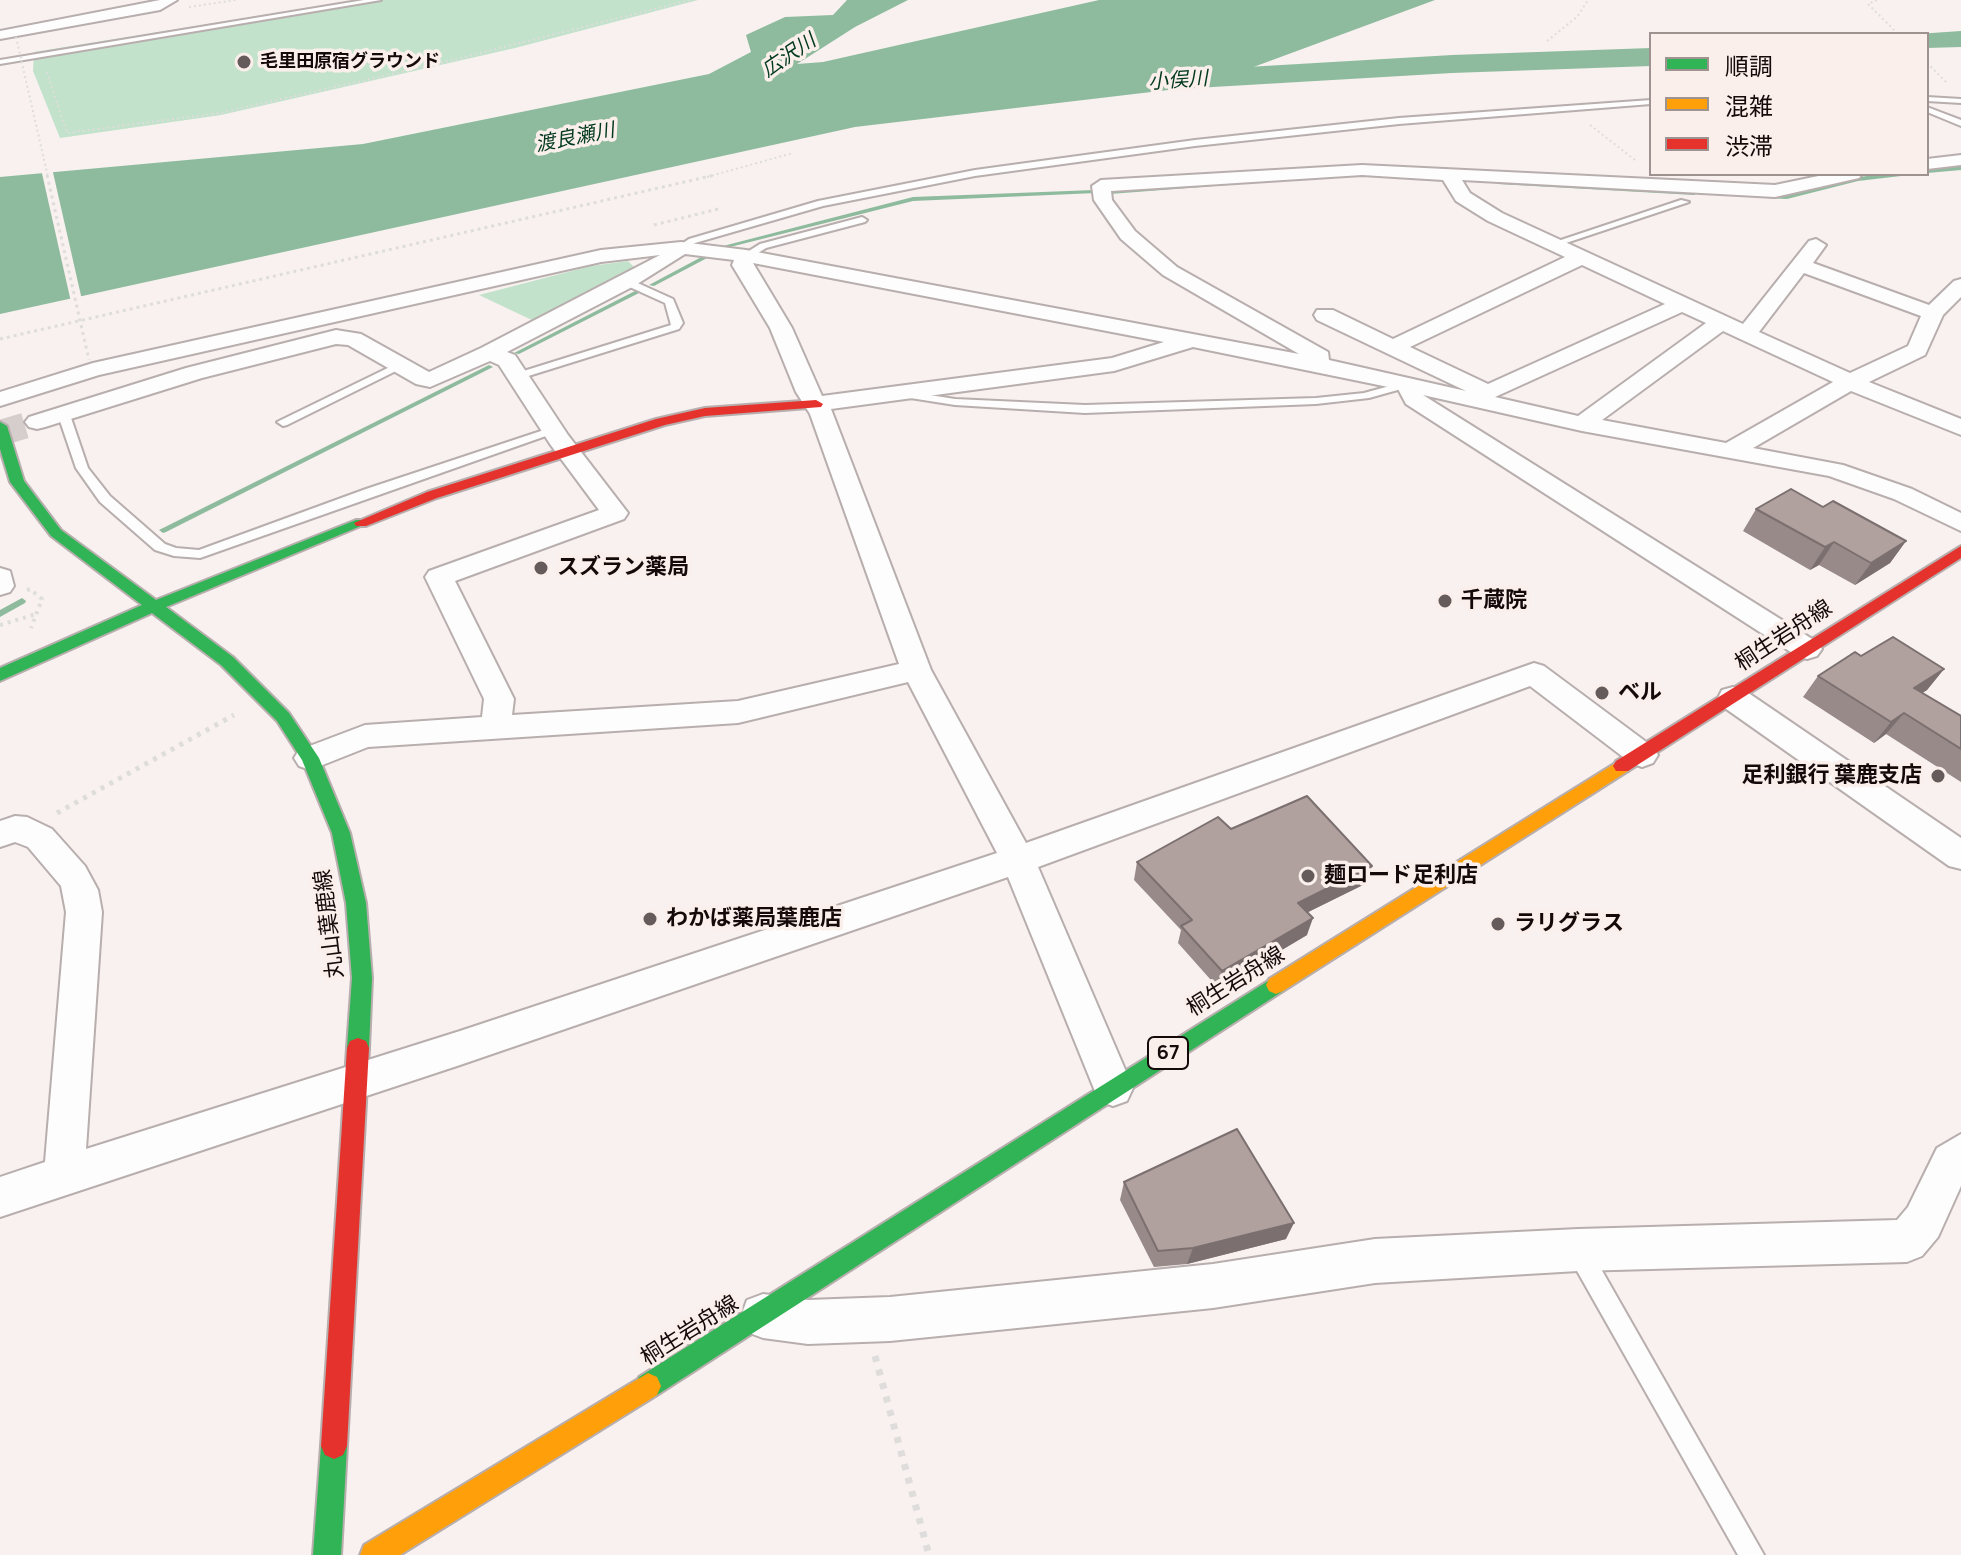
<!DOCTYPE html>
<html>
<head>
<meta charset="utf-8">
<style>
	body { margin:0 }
	#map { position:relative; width:1961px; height:1555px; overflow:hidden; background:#f8f1f0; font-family:Manrope,"Noto Sans JP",sans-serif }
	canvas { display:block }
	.legend { position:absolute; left:1649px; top:32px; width:280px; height:144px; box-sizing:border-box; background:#fbefec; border:2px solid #9f9391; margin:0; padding:10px 14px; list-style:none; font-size:24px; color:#140a09 }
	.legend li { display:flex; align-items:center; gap:16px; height:40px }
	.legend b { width:40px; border:2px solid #9f9391 }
</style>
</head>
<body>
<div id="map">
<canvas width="1961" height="1555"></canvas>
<ul class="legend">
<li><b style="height:10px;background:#30b455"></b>順調</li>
<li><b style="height:10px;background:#ff9f0a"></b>混雑</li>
<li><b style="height:10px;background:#e5322d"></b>渋滞</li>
</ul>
</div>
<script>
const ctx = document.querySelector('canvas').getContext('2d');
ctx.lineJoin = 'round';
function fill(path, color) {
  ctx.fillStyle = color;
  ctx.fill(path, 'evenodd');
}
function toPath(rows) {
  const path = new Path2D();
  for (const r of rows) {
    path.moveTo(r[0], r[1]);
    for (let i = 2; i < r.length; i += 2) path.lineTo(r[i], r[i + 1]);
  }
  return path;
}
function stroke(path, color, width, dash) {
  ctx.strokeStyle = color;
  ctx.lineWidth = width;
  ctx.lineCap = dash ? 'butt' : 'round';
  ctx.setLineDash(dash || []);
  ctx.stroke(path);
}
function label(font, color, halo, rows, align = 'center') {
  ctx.font = font + ' Manrope,"Noto Sans JP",sans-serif';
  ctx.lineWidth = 7;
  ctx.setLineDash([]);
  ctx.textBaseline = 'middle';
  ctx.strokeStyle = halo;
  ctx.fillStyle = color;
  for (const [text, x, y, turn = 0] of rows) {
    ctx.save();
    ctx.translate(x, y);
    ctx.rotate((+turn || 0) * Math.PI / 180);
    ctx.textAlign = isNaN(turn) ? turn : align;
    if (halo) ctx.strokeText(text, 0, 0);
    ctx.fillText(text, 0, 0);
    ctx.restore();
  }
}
fill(toPath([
	[356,0,698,0,515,48,221,115,60,138,33,71,34,52],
	[628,261,634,267,631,274,536,322,479,295,591,266]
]), '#c2e2cb');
fill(toPath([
	[847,0,908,0,855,27,797,64,823,62,1099,0,1435,0,1202,86,855,127,0,314,0,177,363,144,709,74,751,52,746,35,785,17,833,15]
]), '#8ebb9d');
fill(toPath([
	[52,168,82,300,71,302,41,169]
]), '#f8f1f0');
fill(toPath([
	[1961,166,1961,170,1927,173,1927,169,1961,166],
	[1886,174,1904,174,1901,176,1858,181,1787,199,1765,198,1762,196,1765,194,1787,195,1858,177,1886,174],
	[1278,178,1281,180,1280,181,1110,194,1107,192,1110,190,1278,178],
	[1496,181,1694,191,1697,193,1694,195,1498,184,1495,182,1496,181],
	[1094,190,1097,192,1096,193,913,201,726,248,723,246,913,197,1094,190],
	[707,254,710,256,709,257,654,286,649,285,707,254],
	[637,290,640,292,639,293,519,354,514,353,637,290],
	[489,365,493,367,491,368,166,532,163,533,159,530,489,365],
	[22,598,26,601,25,603,0,617,0,610,22,598]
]), '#8ebb9d');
fill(toPath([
	[1961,31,1961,47,1927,48,1927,34,1917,34,1961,31],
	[1651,48,1651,66,1452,73,1145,91,1134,88,1130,82,1134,76,1145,73,1452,55,1651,48]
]), '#8ebb9d');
stroke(toPath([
	[0,433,37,422]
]), '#d6cecd', 26, [26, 13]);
const lane = toPath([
	[364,0,381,0,0,64,0,60,364,0],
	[1927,97,1961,99,1961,103,1927,101,1927,97],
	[1651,100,1651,104,1399,124,1195,146,975,176,823,206,695,243,684,250,676,248,689,239,818,201,975,170,1195,140,1399,118,1651,100],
	[1927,107,1961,120,1961,126,1927,112,1927,107],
	[1681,200,1689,202,1557,246,1549,244,1681,200],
	[862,217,867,220,865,222,766,248,750,258,741,256,760,244,862,217],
	[623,280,631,280,673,299,683,323,679,329,522,378,514,378,514,374,671,325,665,303,623,284,623,280],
	[400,362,404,363,404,367,287,425,283,426,277,422,400,362],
	[1408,381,1414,384,1412,386,1369,398,1316,404,1085,413,955,405,904,397,898,394,904,391,955,399,1085,405,1316,398,1364,393,1408,381],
	[64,411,70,415,88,468,110,496,165,544,176,548,199,550,366,489,550,428,558,428,560,431,200,558,174,556,155,550,100,502,76,468,58,415,64,411],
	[1580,1243,1588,1246,1764,1555,1738,1555,1572,1262,1569,1254,1572,1246,1580,1243]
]);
const street = toPath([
	[160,0,177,0,160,10,0,39,0,31,160,0],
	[1961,155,1961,165,1927,169,1927,159,1961,155],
	[1362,165,1775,185,1828,174,1862,174,1859,178,1775,197,1462,180,1470,193,1502,213,1743,324,1809,241,1816,239,1826,245,1813,263,1929,305,1954,281,1961,279,1961,297,1943,315,1925,355,1869,382,1961,419,1961,435,1851,391,1753,448,1843,465,1912,489,1961,513,1961,531,1894,499,1829,476,1582,431,1423,395,1817,642,1822,649,1817,656,1807,659,1797,656,1406,404,1398,389,1193,347,1114,371,831,409,931,670,1026,843,1534,663,1544,666,1653,747,1658,755,1653,763,1642,767,1631,763,1530,686,1038,867,1133,1088,1127,1101,1113,1106,1099,1101,1008,877,460,1065,0,1217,0,1177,45,1162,66,912,61,886,28,847,15,842,0,847,0,821,15,816,27,817,52,829,85,866,98,890,102,912,86,1149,460,1031,997,853,908,682,738,723,368,747,310,770,299,766,294,758,299,750,365,725,482,717,484,699,425,577,429,571,599,510,550,444,499,365,490,361,430,387,416,384,348,345,336,344,202,378,45,427,37,429,29,427,25,422,29,417,186,368,336,330,361,334,429,372,481,348,660,255,601,262,99,375,0,406,0,392,93,363,601,250,681,242,746,250,1299,354,1163,275,1121,239,1094,200,1092,186,1101,180,1362,165],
	[1362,175,1443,180,1456,201,1488,221,1565,257,1393,339,1333,310,1317,310,1314,315,1317,320,1466,391,1329,360,1328,352,1177,267,1135,231,1112,200,1111,191,1362,175],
	[685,254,734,260,732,265,770,328,796,392,810,414,899,664,738,701,512,715,514,699,455,581,624,519,628,513,568,435,515,355,507,352,634,286,685,254],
	[753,263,1164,342,1112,358,822,396,792,328,753,263],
	[1582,265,1665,304,1488,384,1410,347,1582,265],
	[1804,273,1921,316,1908,346,1850,373,1759,332,1804,273],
	[1682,312,1706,323,1578,416,1495,397,1682,312],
	[1723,331,1833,382,1726,443,1602,420,1723,331],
	[0,568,10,571,14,586,10,592,0,595,0,568],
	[1733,687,1744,690,1961,838,1961,869,1949,866,1722,706,1718,698,1722,690,1733,687],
	[1961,1134,1961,1186,1938,1237,1922,1256,1907,1262,1578,1271,1375,1283,1213,1308,890,1341,808,1344,763,1338,747,1332,741,1316,747,1300,763,1294,808,1300,890,1297,1213,1264,1375,1239,1578,1229,1897,1220,1908,1207,1937,1148,1961,1134]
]);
const fast = toPath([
	[0,422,7,426,24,481,61,530,156,600,356,520,366,520,368,523,166,607,233,657,289,713,319,758,350,833,366,903,372,978,369,1048,366,1055,358,1058,350,1055,347,1048,352,978,346,903,332,833,302,760,277,721,221,665,152,613,0,681,0,668,142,605,51,536,10,482,0,449,0,422],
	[1276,976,1283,979,1286,985,1283,991,657,1395,648,1399,639,1395,635,1386,639,1377,1276,976],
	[334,1433,343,1437,347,1446,341,1555,313,1555,321,1446,325,1437,334,1433]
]);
const slow = toPath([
	[1622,759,1628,761,1631,766,1628,771,1283,991,1276,994,1269,991,1266,985,1269,979,1622,759],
	[648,1373,657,1377,661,1386,657,1395,400,1555,360,1555,364,1545,648,1373]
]);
const jam = toPath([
	[816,400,823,404,821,407,705,416,665,425,437,498,366,526,356,526,354,523,427,492,656,419,705,408,816,400],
	[1961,546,1961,558,1628,771,1616,771,1613,766,1616,761,1961,546],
	[358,1038,366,1041,369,1048,347,1446,343,1455,334,1459,325,1455,321,1446,347,1048,350,1041,358,1038]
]);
stroke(lane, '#b7aead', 4);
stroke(street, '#b7aead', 4);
stroke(fast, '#b7aead', 4);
stroke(slow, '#b7aead', 4);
stroke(jam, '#b7aead', 4);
stroke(toPath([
	[1877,0,1868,4,1898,34],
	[189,7,236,0],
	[1547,41,1577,17,1588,0],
	[1927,63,1946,82],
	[47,72,67,133,220,113,449,61,690,0],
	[1590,125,1635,160],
	[707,177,793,153]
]), '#dedddc', 2, [2, 3]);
stroke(toPath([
	[654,225,722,208],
	[0,339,715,175]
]), '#dedddc', 3, [3, 4]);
stroke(toPath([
	[27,590,30,589,42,599,31,628],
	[0,625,36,614]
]), '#dedddc', 4, [3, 5]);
stroke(toPath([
	[57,813,234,715]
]), '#dedddc', 5, [4, 6]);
stroke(toPath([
	[875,1356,929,1555]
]), '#dedddc', 7, [6, 8]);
fill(lane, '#fefdfd');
fill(street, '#fefdfd');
fill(fast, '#30b455');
fill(slow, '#ff9f0a');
fill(jam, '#e5322d');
stroke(toPath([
	[16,37,48,177]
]), '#dedddc', 2, [2, 3]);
stroke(toPath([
	[47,175,89,360]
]), '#dedddc', 3, [3, 4]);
fill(toPath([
	[1823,507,1906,541,1890,563,1855,585,1819,565,1810,570,1743,531,1756,509],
	[1861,656,1944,669,1927,690,1922,693,1961,716,1961,782,1886,734,1874,743,1803,697,1818,676],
	[1231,829,1365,884,1308,912,1307,935,1218,988,1178,943,1181,930,1134,880,1137,862],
	[1124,1182,1286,1239,1187,1264,1154,1267,1120,1200]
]), '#978a88');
fill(toPath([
	[1906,541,1890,563,1855,585,1871,563],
	[1834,542,1819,565,1810,570,1825,547],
	[1944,669,1927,690,1897,709,1914,688],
	[1904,713,1886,734,1874,743,1891,722],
	[1372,866,1365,884,1292,920,1298,903],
	[1313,918,1307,935,1218,988,1222,971],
	[1294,1223,1286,1239,1187,1264,1193,1248]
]), '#7b706f');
const building = toPath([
	[1791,489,1823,507,1833,501,1906,541,1871,563,1834,542,1825,547,1756,509,1791,489],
	[1893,637,1944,669,1914,688,1961,716,1961,749,1904,713,1891,722,1818,676,1855,652,1861,656,1893,637],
	[1307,796,1372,866,1298,903,1313,918,1222,971,1181,926,1192,920,1137,862,1218,817,1231,829,1307,796],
	[1237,1129,1294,1223,1193,1248,1158,1251,1124,1182,1237,1129]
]);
fill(building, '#b0a09e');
stroke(building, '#7b706f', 2);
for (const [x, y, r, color] of [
	[244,62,8,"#645b5a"],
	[541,568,8,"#645b5a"],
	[1445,601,8,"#645b5a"],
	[1602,693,8,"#645b5a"],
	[1938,776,8,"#645b5a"],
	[1308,876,8,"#645b5a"],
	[650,919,8,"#645b5a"],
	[1498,924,8,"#645b5a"]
]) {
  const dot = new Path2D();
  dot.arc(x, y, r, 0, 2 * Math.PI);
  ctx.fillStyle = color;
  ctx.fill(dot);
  stroke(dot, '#fbefec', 3);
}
label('bold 18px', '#140a09', '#fbefec', [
	["毛里田原宿グラウンド",260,62]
], 'left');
label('italic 20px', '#00391e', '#fbefec', [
	["広沢川",789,56,-34],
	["小俣川",1178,81,-4],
	["渡良瀬川",575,138,-11]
]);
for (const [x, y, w] of [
	[1168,1053,40]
]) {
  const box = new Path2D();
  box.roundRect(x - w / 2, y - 16, w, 32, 6);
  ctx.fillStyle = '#fbefec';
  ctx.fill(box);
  stroke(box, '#140a09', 2);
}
label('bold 20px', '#140a09', null, [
	["67",1168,1053]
]);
label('bold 22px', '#140a09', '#fbefec', [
	["スズラン薬局",557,568],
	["千蔵院",1461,601],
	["ベル",1618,693],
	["足利銀行 葉鹿支店",1922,776,"right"],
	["麺ロード足利店",1324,876],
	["わかば薬局葉鹿店",666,919],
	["ラリグラス",1514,924]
], 'left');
label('22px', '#140a09', '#fbefec', [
	["桐生岩舟線",1784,636,-33],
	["丸山葉鹿線",330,924,-97],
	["桐生岩舟線",1236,982,-32],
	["桐生岩舟線",690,1331,-32]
]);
</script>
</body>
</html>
